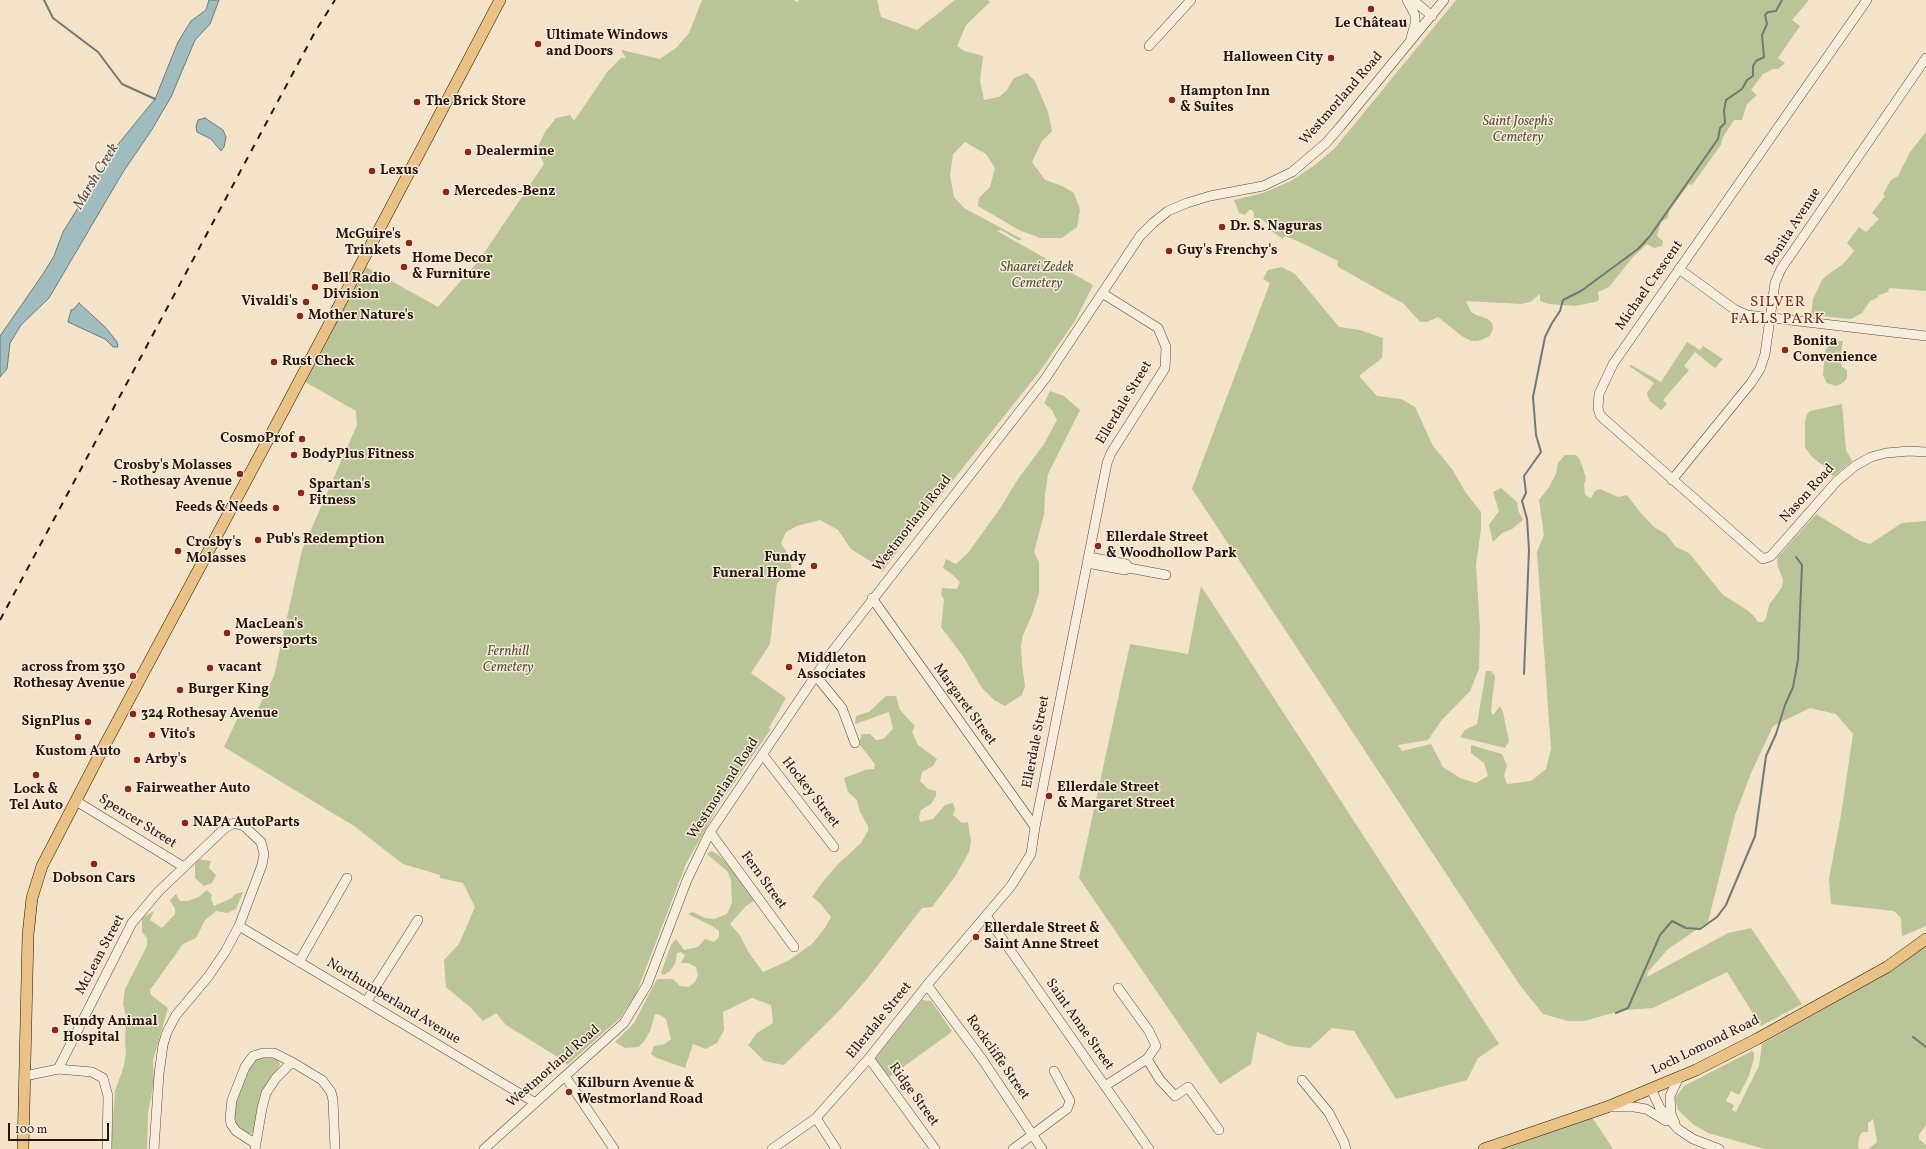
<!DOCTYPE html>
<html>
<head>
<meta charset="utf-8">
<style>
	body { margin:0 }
	#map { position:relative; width:1926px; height:1149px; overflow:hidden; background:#f2e3c9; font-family:Vollkorn,serif }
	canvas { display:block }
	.scale { position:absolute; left:8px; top:1123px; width:101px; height:18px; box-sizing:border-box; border:2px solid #28160c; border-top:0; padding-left:5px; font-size:12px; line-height:14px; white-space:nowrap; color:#28160c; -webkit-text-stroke:3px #f7eddc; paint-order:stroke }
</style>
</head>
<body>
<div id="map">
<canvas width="1926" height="1149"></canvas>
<div class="scale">100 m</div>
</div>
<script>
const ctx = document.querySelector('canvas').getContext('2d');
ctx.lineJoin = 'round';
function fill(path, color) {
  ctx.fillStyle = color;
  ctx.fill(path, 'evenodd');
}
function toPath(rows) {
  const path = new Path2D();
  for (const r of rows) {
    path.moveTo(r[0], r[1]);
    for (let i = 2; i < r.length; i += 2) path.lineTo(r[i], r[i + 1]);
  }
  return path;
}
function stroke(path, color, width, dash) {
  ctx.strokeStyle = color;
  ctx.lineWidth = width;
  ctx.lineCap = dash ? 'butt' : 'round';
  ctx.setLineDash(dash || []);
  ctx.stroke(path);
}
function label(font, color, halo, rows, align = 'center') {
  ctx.font = font + ' Vollkorn,serif';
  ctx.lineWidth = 3;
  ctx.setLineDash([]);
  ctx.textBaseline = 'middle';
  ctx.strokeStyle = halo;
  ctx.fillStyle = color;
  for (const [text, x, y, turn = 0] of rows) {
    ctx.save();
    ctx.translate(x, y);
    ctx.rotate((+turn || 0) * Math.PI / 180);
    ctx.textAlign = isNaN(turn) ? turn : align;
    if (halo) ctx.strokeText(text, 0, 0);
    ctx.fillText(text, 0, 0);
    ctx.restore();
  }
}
fill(toPath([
	[702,0,794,0,797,2,799,0,877,0,881,17,917,30,955,0,988,0,990,2,966,25,957,46,964,51,983,56,980,81,984,100,999,97,1007,90,1014,78,1027,73,1035,81,1048,112,1052,131,1042,141,1032,162,1045,180,1062,186,1074,193,1080,210,1077,227,1062,238,1040,238,1019,230,978,206,979,198,990,187,995,168,986,154,965,142,953,154,950,175,954,197,964,208,1020,238,1022,240,1018,240,1001,230,997,231,1093,285,1075,321,1040,371,914,529,882,572,875,564,851,549,838,530,820,520,797,526,786,532,781,543,789,556,792,570,777,583,770,644,751,673,786,698,769,728,771,729,720,803,686,864,636,994,620,1018,567,1065,564,1061,506,1025,496,1013,483,1021,471,1008,446,987,444,960,459,944,475,907,463,883,440,878,440,875,403,864,354,826,224,747,242,709,256,713,274,676,302,550,357,425,356,411,300,379,361,264,438,307,480,259,544,164,537,149,545,132,556,118,570,115,574,121,608,71,621,58,626,58,621,50,660,59,677,47,689,33],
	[1456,0,1809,0,1792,20,1800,26,1778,58,1785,63,1778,69,1773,69,1763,74,1751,90,1757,95,1747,104,1742,120,1734,120,1723,137,1721,145,1692,185,1689,184,1669,211,1668,218,1661,222,1657,236,1663,241,1662,246,1654,248,1647,244,1633,257,1609,287,1598,292,1599,300,1595,302,1575,306,1549,304,1540,301,1540,294,1530,302,1522,304,1466,301,1471,312,1476,315,1488,319,1492,323,1493,328,1490,336,1478,341,1472,341,1463,337,1438,317,1427,322,1420,322,1404,304,1340,268,1337,265,1338,261,1302,243,1285,236,1283,239,1267,228,1269,225,1260,218,1254,218,1254,213,1252,210,1249,210,1245,215,1239,213,1234,200,1263,193,1291,181,1315,165,1335,148],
	[1926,132,1926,291,1889,288,1888,292,1879,295,1877,298,1870,301,1862,313,1851,319,1811,315,1813,299,1822,280,1826,276,1843,264,1854,251,1847,243,1859,227,1866,232,1879,219,1872,213,1885,196,1883,194,1891,180,1898,176,1910,152],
	[1282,267,1295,274,1339,327,1360,330,1383,338,1382,358,1359,376,1377,396,1401,399,1415,407,1433,446,1452,469,1466,493,1481,512,1481,529,1476,565,1480,629,1479,669,1470,691,1441,721,1428,740,1398,745,1402,751,1431,744,1443,767,1460,778,1476,783,1488,776,1484,763,1471,753,1471,745,1502,754,1507,766,1504,776,1507,784,1531,781,1546,769,1551,749,1537,552,1544,535,1539,500,1549,487,1556,474,1558,463,1565,455,1576,455,1580,460,1586,478,1584,485,1585,495,1591,498,1595,491,1600,489,1618,497,1627,495,1639,511,1654,527,1666,534,1676,547,1689,553,1723,595,1747,610,1754,616,1758,622,1763,622,1766,619,1769,605,1782,587,1783,580,1778,567,1777,558,1816,514,1860,541,1870,544,1902,523,1926,521,1926,925,1924,927,1902,936,1901,918,1894,911,1831,904,1829,879,1841,815,1853,734,1836,714,1810,708,1773,726,1752,771,1735,815,1708,922,1668,949,1648,972,1647,977,1728,933,1751,928,1802,1004,1761,1026,1727,972,1653,1008,1624,1010,1584,1021,1568,1021,1543,1014,1519,984,1192,489,1270,283,1263,279,1268,270],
	[1834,341,1843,341,1840,359,1842,367,1847,370,1847,378,1843,383,1836,386,1827,383,1823,375,1825,352,1829,344],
	[1687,342,1700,350,1703,346,1723,359,1715,368,1695,352,1684,366,1689,370,1663,400,1667,404,1661,410,1650,401,1648,397,1647,393,1654,383,1629,366,1631,365,1661,382],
	[1050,391,1064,396,1080,410,1048,474,1045,495,1044,515,1034,552,1039,562,1039,593,1032,615,1023,635,1021,646,1022,665,1025,686,1022,695,1005,706,994,700,982,688,963,656,941,627,944,600,941,594,942,588,957,589,960,582,953,575,943,568,946,559,956,564,968,553,1001,507,1018,479,1044,444,1057,420,1052,410,1044,403],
	[1842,404,1846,450,1852,461,1833,477,1829,470,1812,457,1805,447,1805,422,1807,414,1810,411],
	[1501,488,1517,502,1518,510,1523,520,1512,529,1502,533,1493,542,1489,525,1499,511,1493,492],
	[1201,586,1499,1044,1478,1058,1467,1080,1396,1099,1354,1031,1332,1028,1310,1048,1290,1046,1257,1032,1251,1064,1220,1084,1079,878,1130,644,1188,654],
	[1486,671,1491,671,1495,676,1491,711,1493,715,1500,706,1503,712,1509,741,1505,748,1460,737,1465,730,1477,724],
	[886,696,896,696,900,710,915,726,912,732,918,745,937,759,933,766,922,772,920,781,928,789,936,791,936,796,931,804,921,810,919,817,920,822,933,819,945,805,953,803,955,809,953,815,962,823,968,822,969,830,971,840,969,852,956,875,932,907,922,908,867,979,837,1013,784,1065,764,1061,748,1045,757,1033,773,1023,771,1005,752,998,723,1012,724,1030,717,1043,706,1049,693,1044,685,1068,657,1058,651,1054,654,1046,665,1044,671,1039,666,1019,660,1015,655,1014,650,1031,643,1043,638,1047,625,1048,615,1042,634,1023,657,979,673,979,680,986,689,987,695,982,698,975,696,967,688,963,681,963,685,955,681,952,677,953,675,964,670,971,664,975,661,973,671,945,676,939,684,950,698,947,705,939,714,942,719,937,719,931,712,926,688,914,693,912,705,918,714,919,727,914,732,903,731,880,728,872,707,854,712,851,720,856,731,868,754,901,746,906,730,924,739,934,749,953,763,972,788,961,812,944,825,928,831,917,820,903,812,897,821,884,837,865,861,843,868,831,868,826,860,812,857,800,848,792,844,778,865,770,874,769,875,764,859,744,862,734,870,734,876,740,883,739,893,729,889,712,855,724,856,716,869,712],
	[197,859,211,861,209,868,216,875,212,883,204,886,195,878,195,864],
	[207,890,212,895,211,899,214,906,232,898,235,894,243,892,236,909,227,913,216,911,205,920,196,938,183,944,150,990,151,995,168,1008,153,1060,154,1082,148,1112,147,1149,111,1149,115,1091,124,1066,126,1052,125,1042,126,1016,123,1004,125,989,147,946,147,938,142,932,142,918,154,911,150,920,162,928,175,914,175,909,170,900,176,894,180,901,188,901,199,897],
	[1926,947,1926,1125,1919,1135,1919,1139,1926,1145,1926,1149,1868,1149,1876,1143,1877,1141,1873,1119,1868,1123,1868,1132,1862,1132,1859,1137,1858,1146,1859,1149,1765,1149,1708,1133,1694,1125,1678,1110,1675,1098,1684,1086,1752,1051,1754,1053,1754,1059,1748,1078,1739,1095,1731,1091,1726,1101,1734,1105,1732,1110,1736,1112,1759,1066,1762,1044,1877,979],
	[922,1000,931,1001,952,1031,949,1034,889,1077,874,1060],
	[263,1056,278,1059,280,1065,266,1086,255,1129,252,1133,248,1134,235,1123,233,1114,238,1095,248,1071,255,1060],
	[1590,1114,1613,1149,1484,1149]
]), '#b9c497');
const water = toPath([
	[209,0,219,0,210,24,195,40,171,97,151,131,123,172,49,298,21,325,10,343,7,369,0,377,0,336,43,274,54,256,63,232,115,148,155,99,178,42,191,21,206,10,209,0],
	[205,118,223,130,226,137,224,147,221,151,211,139,197,132,196,127,198,120,205,118],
	[79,303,106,328,117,342,118,347,113,347,105,339,68,322,71,310,74,309,79,303]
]);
fill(water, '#9fbcbf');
stroke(water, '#6f7a77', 1);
stroke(toPath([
	[44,0,53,18,98,52,122,84,155,99],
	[1524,674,1529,550,1527,519,1522,501,1526,493,1524,476,1541,452,1536,435,1533,397,1545,337,1552,323,1560,311,1563,300,1581,291,1638,249,1650,236,1718,139,1720,128,1725,123,1724,111,1726,100,1742,89,1747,80,1753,76,1753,66,1756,61,1764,57,1762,35,1767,24,1765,15,1768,12,1776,11,1782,0],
	[1616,1013,1628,1008,1660,935,1672,921,1686,928,1700,929,1717,917,1726,905,1755,836,1766,756,1776,734,1785,705,1793,687,1798,660,1802,565,1796,557],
	[1913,1037,1926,1047]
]), '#6f7a77', 2);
const minor = toPath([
	[1407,0,1415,15,1415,24,1411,38],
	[1413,0,1432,16],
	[1867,0,1613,364,1599,394,1598,408,1600,415,1604,419,1763,559,1771,556,1837,481,1855,466,1871,457,1886,453,1909,451,1926,452],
	[1149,46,1191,0],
	[1679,269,1734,309,1747,315,1926,336],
	[1672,480,1751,383,1760,369,1765,354,1775,283,1781,269,1926,58],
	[1089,557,1126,564,1129,568],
	[1087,563,1125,570,1129,568,1166,575],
	[872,598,1035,827],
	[816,676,842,708,855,743],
	[763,755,834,847],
	[76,801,184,867],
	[710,832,794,947],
	[987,917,1149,1149],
	[239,926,534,1102],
	[299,962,347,878],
	[927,985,982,1059,1042,1149],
	[1118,988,1149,1031,1156,1046,1147,1059,1160,1080,1175,1096,1188,1087,1219,1130],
	[366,1002,418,920],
	[869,1058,935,1149],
	[58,1069,132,923,158,892,225,828,234,823,244,826,261,842,264,854,262,865,239,926,225,952,208,977,176,1015,167,1032,163,1045,159,1074,154,1149],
	[25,1076,58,1069,92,1072,103,1078,108,1096,107,1149],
	[565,1076,614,1149],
	[1302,1080,1329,1113,1344,1142,1346,1149],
	[1105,1086,1147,1059],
	[1651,1089,1660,1108,1678,1129,1693,1139,1719,1149],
	[1610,1107,1634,1107,1646,1109,1666,1121],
	[816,1118,836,1149],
	[1675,1123,1671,1114,1670,1096,1679,1077],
	[256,1144,236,1131,231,1124,230,1118,232,1100,245,1067,253,1056,263,1053,274,1053,292,1062],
	[255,1149,262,1108,266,1093,276,1078,292,1062,322,1080,331,1092,333,1100,335,1149],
	[484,1149,624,1023,647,985,687,880,710,832,831,653,1045,379,1140,236,1153,223,1168,211,1187,203,1210,196,1263,186,1292,172,1326,143,1340,127,1444,0],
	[772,1149,816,1118,869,1058,927,985,1011,886,1031,854,1035,827,1107,463,1111,453,1165,368,1166,347,1158,328,1102,293],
	[1013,1149,1067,1109,1070,1101,1054,1071]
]);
const major = toPath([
	[23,1149,28,935,32,898,42,866,100,754,285,408,500,0],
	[1484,1149,1607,1107,1696,1070,1757,1039,1887,967,1926,939]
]);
stroke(minor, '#5a493b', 10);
stroke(major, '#28160c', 12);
stroke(minor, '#f7eddc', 9);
stroke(major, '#e9c284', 11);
stroke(toPath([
	[0,620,315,32,335,0]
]), '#28160c', 2, [7, 7]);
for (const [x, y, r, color] of [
	[1371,9,4,"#8f2418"],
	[538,44,4,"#8f2418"],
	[1331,58,4,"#8f2418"],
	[1172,100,4,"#8f2418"],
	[417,102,4,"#8f2418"],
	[468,152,4,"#8f2418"],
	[372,171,4,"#8f2418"],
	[446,192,4,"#8f2418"],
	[1222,227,4,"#8f2418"],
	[409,243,4,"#8f2418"],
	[1169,251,4,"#8f2418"],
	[404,267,4,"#8f2418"],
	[315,287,4,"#8f2418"],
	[306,302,4,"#8f2418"],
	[300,316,4,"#8f2418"],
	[1785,350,4,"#8f2418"],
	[274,362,4,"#8f2418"],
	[302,439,4,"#8f2418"],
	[294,455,4,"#8f2418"],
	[240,474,4,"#8f2418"],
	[301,493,4,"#8f2418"],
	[276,508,4,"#8f2418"],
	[258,540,4,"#8f2418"],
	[1098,546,4,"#8f2418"],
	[178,551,4,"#8f2418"],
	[814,566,4,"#8f2418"],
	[227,633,4,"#8f2418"],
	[789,667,4,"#8f2418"],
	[210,668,4,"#8f2418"],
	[133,676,4,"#8f2418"],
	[180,690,4,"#8f2418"],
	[133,714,4,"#8f2418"],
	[88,722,4,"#8f2418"],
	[152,735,4,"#8f2418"],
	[78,737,4,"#8f2418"],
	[137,760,4,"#8f2418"],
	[36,775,4,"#8f2418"],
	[128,789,4,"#8f2418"],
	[1049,796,4,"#8f2418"],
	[185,823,4,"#8f2418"],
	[94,864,4,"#8f2418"],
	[976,937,4,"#8f2418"],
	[55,1030,4,"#8f2418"],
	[569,1092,4,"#8f2418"]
]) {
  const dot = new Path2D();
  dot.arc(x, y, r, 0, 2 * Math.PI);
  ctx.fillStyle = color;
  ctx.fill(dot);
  stroke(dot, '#f7eddc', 1.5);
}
label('bold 14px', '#28160c', '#f7eddc', [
	["Le Château",1371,24,"center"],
	["Ultimate Windows",546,36],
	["and Doors",546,52],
	["Halloween City",1323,58,"right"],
	["Hampton Inn",1180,92],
	["& Suites",1180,108],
	["The Brick Store",425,102],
	["Dealermine",476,152],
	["Lexus",380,171],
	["Mercedes-Benz",454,192],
	["Dr. S. Naguras",1230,227],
	["McGuire's",401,235,"right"],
	["Trinkets",401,251,"right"],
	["Guy's Frenchy's",1177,251],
	["Home Decor",412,259],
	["& Furniture",412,275],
	["Bell Radio",323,279],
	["Division",323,295],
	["Vivaldi's",298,302,"right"],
	["Mother Nature's",308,316],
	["Bonita",1793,342],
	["Convenience",1793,358],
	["Rust Check",282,362],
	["CosmoProf",294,439,"right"],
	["BodyPlus Fitness",302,455],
	["Crosby's Molasses",232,466,"right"],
	["- Rothesay Avenue",232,482,"right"],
	["Spartan's",309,485],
	["Fitness",309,501],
	["Feeds & Needs",268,508,"right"],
	["Ellerdale Street",1106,538],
	["& Woodhollow Park",1106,554],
	["Pub's Redemption",266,540],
	["Crosby's",186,543],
	["Molasses",186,559],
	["Fundy",806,558,"right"],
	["Funeral Home",806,574,"right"],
	["MacLean's",235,625],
	["Powersports",235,641],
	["Middleton",797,659],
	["Associates",797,675],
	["across from 330",125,668,"right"],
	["Rothesay Avenue",125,684,"right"],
	["vacant",218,668],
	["Burger King",188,690],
	["324 Rothesay Avenue",141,714],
	["SignPlus",80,722,"right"],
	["Vito's",160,735],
	["Kustom Auto",78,752,"center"],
	["Arby's",145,760],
	["Ellerdale Street",1057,788],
	["& Margaret Street",1057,804],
	["Fairweather Auto",136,789],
	["Lock &",36,790,"center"],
	["Tel Auto",36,806,"center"],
	["NAPA AutoParts",193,823],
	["Dobson Cars",94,879,"center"],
	["Ellerdale Street &",984,929],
	["Saint Anne Street",984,945],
	["Fundy Animal",63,1022],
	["Hospital",63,1038],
	["Kilburn Avenue &",577,1084],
	["Westmorland Road",577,1100]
], 'left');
label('14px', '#28160c', '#f7eddc', [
	["Westmorland Road",1342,99,-49],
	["Bonita Avenue",1794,227,-57],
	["Michael Crescent",1650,286,-55],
	["Ellerdale Street",1125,403,-59],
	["Nason Road",1808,494,-48],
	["Westmorland Road",913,524,-52],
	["Margaret Street",964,705,54],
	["Ellerdale Street",1037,742,-79],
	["Westmorland Road",724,789,-57],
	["Hockey Street",810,793,52],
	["Spencer Street",137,822,32],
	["Fern Street",763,881,54],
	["McLean Street",101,955,-62],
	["Northumberland Avenue",393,1002,31],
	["Ellerdale Street",880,1021,-51],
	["Saint Anne Street",1079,1025,55],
	["Loch Lomond Road",1706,1046,-26],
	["Rockcliffe Street",997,1058,55],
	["Westmorland Road",554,1067,-41],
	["Ridge Street",913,1095,54]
]);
label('italic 14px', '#5b533d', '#f7eddc', [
	["Saint Joseph's",1518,122],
	["Cemetery",1518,138],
	["Shaarei Zedek",1037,268],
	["Cemetery",1037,284],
	["Fernhill",508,652],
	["Cemetery",508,668]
]);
label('italic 15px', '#52504b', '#f7eddc', [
	["Marsh Creek",97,177,-59]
]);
ctx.letterSpacing = '1px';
label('15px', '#7a1f14', '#f7eddc', [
	["SILVER",1778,303],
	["FALLS PARK",1778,320]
]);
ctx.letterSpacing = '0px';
</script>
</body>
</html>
